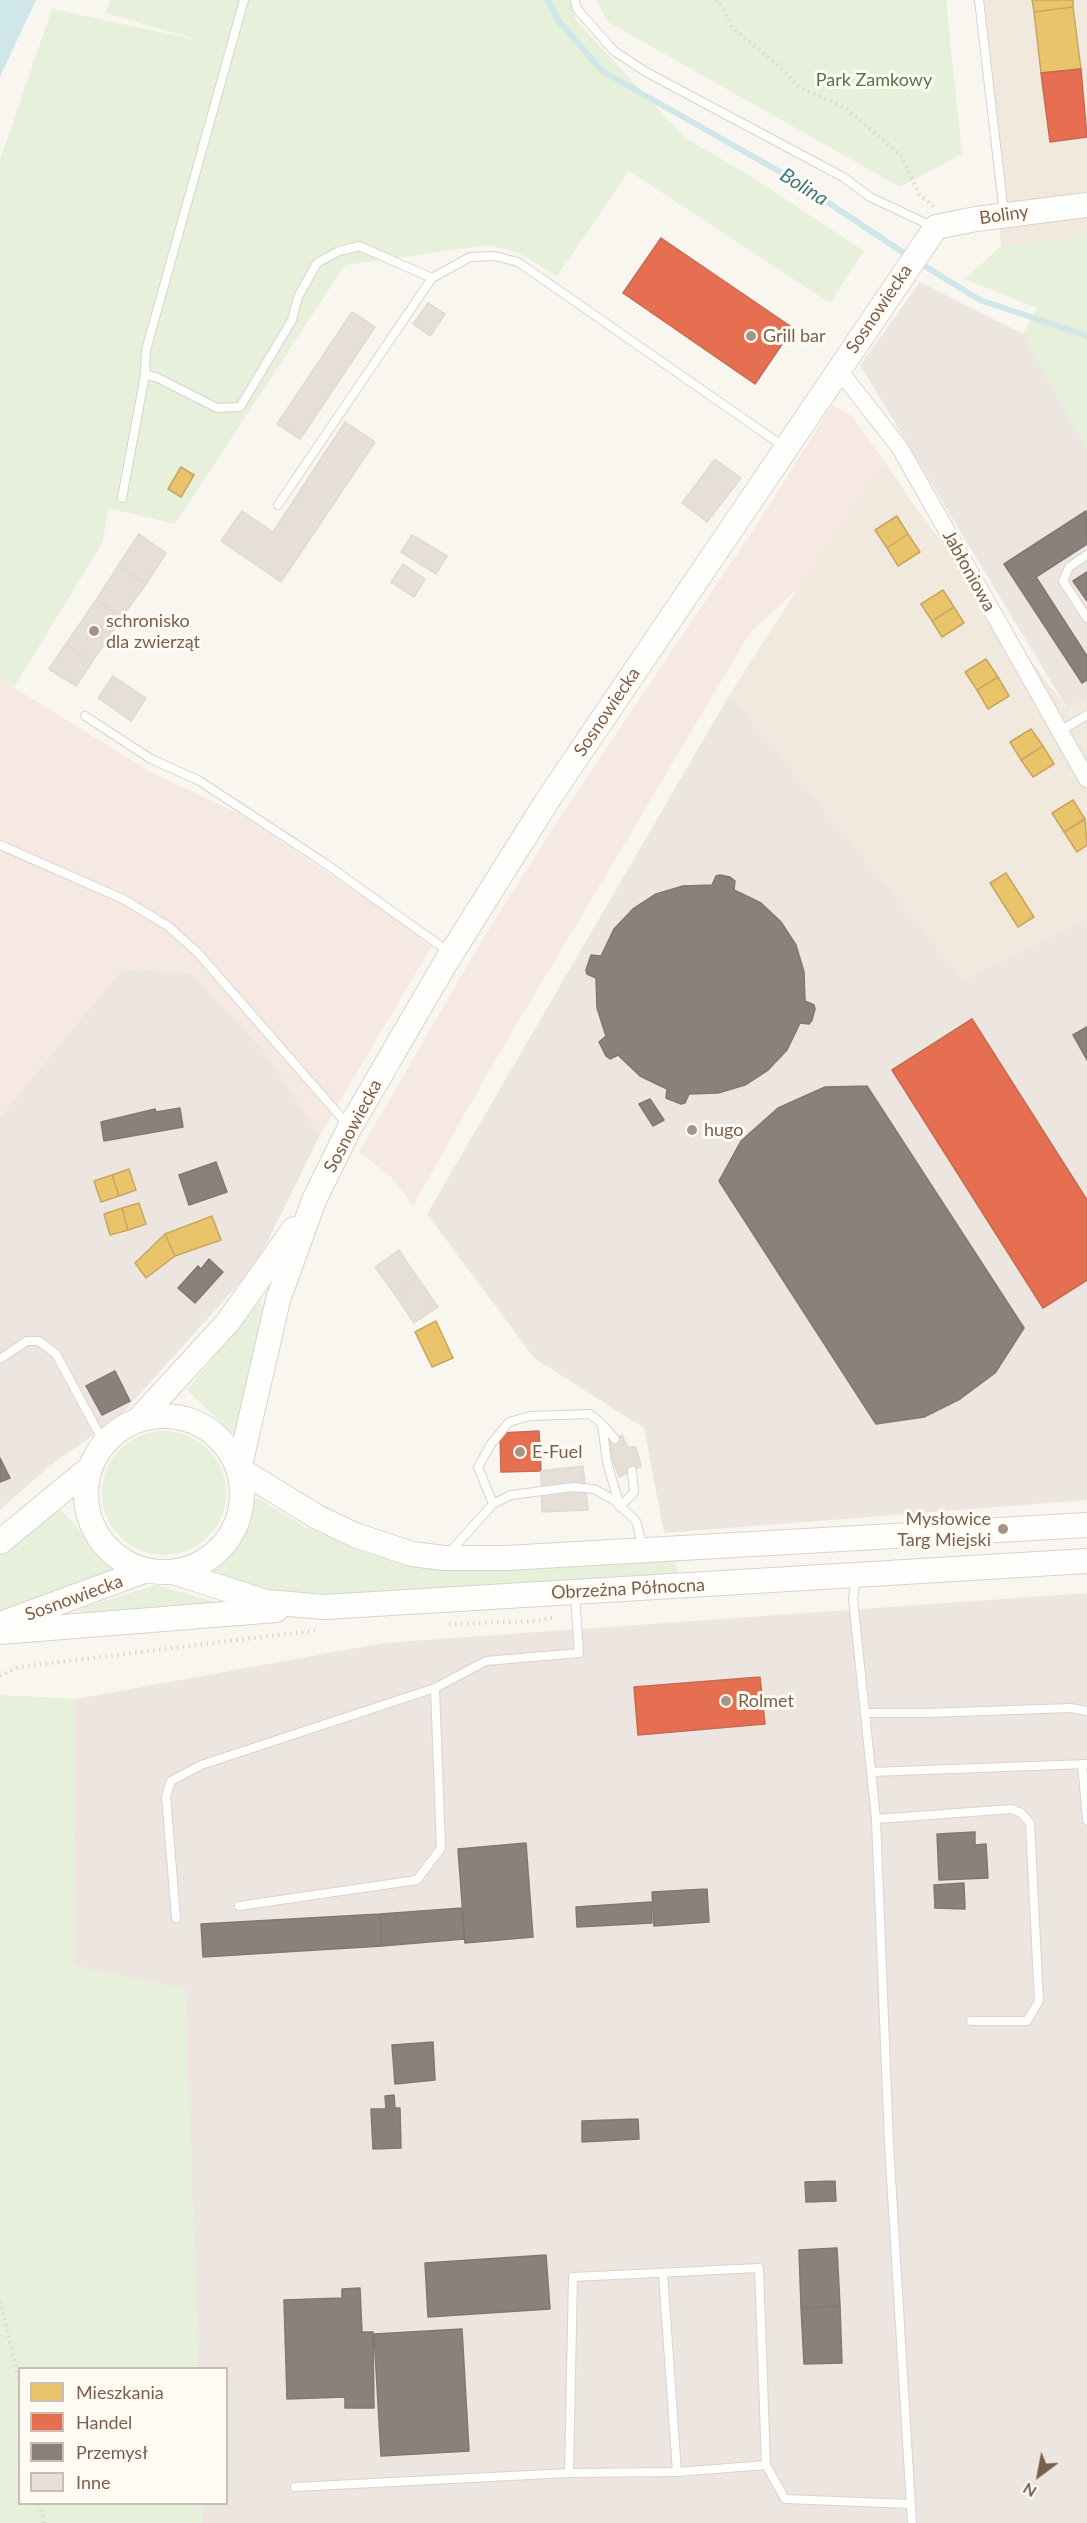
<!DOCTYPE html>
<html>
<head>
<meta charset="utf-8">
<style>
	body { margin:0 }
	#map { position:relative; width:1087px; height:2523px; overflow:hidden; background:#f9f6f0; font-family:Lato,sans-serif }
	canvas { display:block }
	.legend { position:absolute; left:18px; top:2367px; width:210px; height:138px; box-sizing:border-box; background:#fffbf3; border:2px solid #cabdb1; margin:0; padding:8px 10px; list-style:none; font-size:18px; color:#7a5f4d }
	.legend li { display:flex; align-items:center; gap:12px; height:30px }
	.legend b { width:30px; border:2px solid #cabdb1 }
	.north { position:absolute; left:1009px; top:2445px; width:60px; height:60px; -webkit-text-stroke:4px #fffbf3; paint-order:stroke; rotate:212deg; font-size:16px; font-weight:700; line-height:24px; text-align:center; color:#7a5f4d }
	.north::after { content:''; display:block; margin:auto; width:21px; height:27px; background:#7a5f4d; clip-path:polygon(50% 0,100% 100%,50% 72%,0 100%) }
</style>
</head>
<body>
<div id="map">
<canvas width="1087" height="2523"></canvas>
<ul class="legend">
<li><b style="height:16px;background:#e9c46a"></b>Mieszkania</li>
<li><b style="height:16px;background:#e76f51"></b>Handel</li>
<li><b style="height:16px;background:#8a817c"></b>Przemysł</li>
<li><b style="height:16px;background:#e6dfd7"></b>Inne</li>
</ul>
<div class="north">N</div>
</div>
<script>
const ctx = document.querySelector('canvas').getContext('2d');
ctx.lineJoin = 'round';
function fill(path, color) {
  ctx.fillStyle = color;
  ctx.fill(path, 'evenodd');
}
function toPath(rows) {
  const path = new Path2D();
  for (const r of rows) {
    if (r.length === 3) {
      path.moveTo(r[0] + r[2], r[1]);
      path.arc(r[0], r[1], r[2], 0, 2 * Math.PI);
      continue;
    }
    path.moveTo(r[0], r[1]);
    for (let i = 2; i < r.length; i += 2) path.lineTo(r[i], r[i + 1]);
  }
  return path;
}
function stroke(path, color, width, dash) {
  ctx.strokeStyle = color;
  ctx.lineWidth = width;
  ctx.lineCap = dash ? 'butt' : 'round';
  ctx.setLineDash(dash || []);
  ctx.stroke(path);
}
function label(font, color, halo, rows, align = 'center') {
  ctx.font = font + ' Lato,sans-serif';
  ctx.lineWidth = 6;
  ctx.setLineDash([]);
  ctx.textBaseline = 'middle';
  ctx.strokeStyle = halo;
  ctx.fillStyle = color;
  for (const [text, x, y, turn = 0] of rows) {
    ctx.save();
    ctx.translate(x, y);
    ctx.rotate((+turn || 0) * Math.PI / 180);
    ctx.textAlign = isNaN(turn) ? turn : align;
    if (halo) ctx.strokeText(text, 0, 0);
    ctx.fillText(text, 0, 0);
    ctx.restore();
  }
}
fill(toPath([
	[978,0,1087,0,1087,236,1001,246],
	[885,462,911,501,1068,710,1087,697,1087,918,964,980,730,694,799,587]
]), '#f2e9de');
fill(toPath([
	[832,405,852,416,885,462,799,587,750,633,486,1076,413,1206,392,1178,359,1152,480,944,553,828,762,517],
	[0,679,154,774,238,813,398,920,431,947,320,1135,262,1048,191,973,122,969,0,1117]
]), '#f6e9e1');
fill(toPath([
	[920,282,1023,334,1087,449,1087,697,1068,710,860,365],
	[730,694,964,980,1087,918,1087,1500,664,1533,644,1428,534,1358,427,1214],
	[122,969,191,973,262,1048,320,1135,256,1265,119,1417,52,1464,0,1510,0,1117],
	[1087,1593,1087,2523,203,2523,203,2504,226,2504,226,2368,198,2368,185,1989,74,1966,76,1699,384,1643]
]), '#ede6e0');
fill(toPath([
	[110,0,574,0,575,19,685,138,749,175,864,251,830,303,629,171,557,276,519,253,489,245,345,265,175,524,108,508,103,542,14,687,0,679,0,160,52,9,202,41,106,13],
	[596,0,946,0,962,154,900,187,608,22],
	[1087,236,1087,449,1023,334,1037,308,965,279,1001,246],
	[261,1300,263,1309,237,1438,187,1390],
	[164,1493,62],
	[258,1498,305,1527,357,1550,410,1565,449,1571,674,1560,679,1574,385,1593,304,1594,254,1587,210,1572,241,1541,249,1523,255,1499],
	[56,1504,118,1574,0,1612,0,1553],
	[156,1585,221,1604,82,1617,79,1609],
	[0,1695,76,1699,74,1966,185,1989,198,2368,20,2368,20,2504,203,2504,203,2523,0,2523]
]), '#e6f0db');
fill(toPath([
	[0,0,36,0,0,77]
]), '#d0e7ea');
const homes = toPath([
	[1032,0,1073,0,1073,7,1034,12,1032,0],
	[1073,7,1081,69,1041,73,1034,12,1073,7],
	[181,467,194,475,181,497,168,489,181,467],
	[897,516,908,534,887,548,875,530,897,516],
	[908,534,920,552,898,566,887,548,908,534],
	[943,590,954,607,932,621,921,604,943,590],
	[954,607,964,623,942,637,932,621,954,607],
	[986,659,998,677,977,690,965,672,986,659],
	[998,677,1009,696,988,709,977,690,998,677],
	[1031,729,1043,746,1021,760,1010,742,1031,729],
	[1043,746,1054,764,1033,777,1021,760,1043,746],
	[1073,800,1085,819,1064,832,1052,813,1073,800],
	[1085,819,1087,845,1077,852,1064,832,1085,819],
	[1006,873,1034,917,1018,927,990,883,1006,873],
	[129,1169,136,1190,119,1196,112,1175,129,1169],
	[112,1175,119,1196,101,1202,94,1181,112,1175],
	[139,1203,146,1224,128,1230,122,1208,139,1203],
	[122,1208,128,1230,110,1235,104,1214,122,1208],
	[212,1216,221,1240,175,1256,165,1234,212,1216],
	[165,1234,175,1256,146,1278,135,1263,165,1234],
	[436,1321,453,1358,432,1367,415,1332,436,1321]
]);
fill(homes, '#e9c46a');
stroke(homes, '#c8a661', 1.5);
const shops = toPath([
	[1081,69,1087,137,1050,142,1041,73,1081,69],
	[661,238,793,328,755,384,623,293,661,238],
	[972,1019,1087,1200,1087,1280,1043,1308,892,1070,972,1019],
	[539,1431,541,1471,501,1472,500,1433,539,1431],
	[760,1677,765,1724,638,1735,634,1687,760,1677]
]);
fill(shops, '#e76f51');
stroke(shops, '#c66a50', 1.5);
const industry = toPath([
	[1086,511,1087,544,1036,577,1087,656,1087,680,1082,683,1004,564,1086,511],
	[1087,572,1087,601,1073,581,1087,572],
	[720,875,730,877,735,881,734,890,761,903,781,922,796,945,804,972,805,1001,814,1005,815,1009,812,1020,809,1024,800,1023,787,1050,768,1070,745,1085,718,1093,689,1094,685,1103,681,1104,666,1098,667,1089,640,1076,618,1055,610,1059,606,1056,599,1042,606,1036,597,1008,596,978,587,974,586,970,591,955,601,956,614,929,633,909,656,894,683,886,712,885,716,876,720,875],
	[1087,1027,1087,1060,1073,1035,1087,1027],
	[867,1086,1024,1328,995,1373,960,1399,924,1417,876,1424,719,1181,741,1141,778,1108,825,1087,867,1086],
	[650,1099,664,1120,653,1126,639,1104,650,1099],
	[180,1108,183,1127,104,1141,101,1122,155,1109,156,1112,180,1108],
	[216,1162,227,1192,189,1205,179,1175,216,1162],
	[209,1259,223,1272,195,1303,178,1288,198,1266,201,1269,209,1259],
	[115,1371,130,1401,102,1415,86,1386,115,1371],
	[0,1458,10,1478,0,1482,0,1458],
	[975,1832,975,1845,986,1844,988,1878,939,1880,937,1834,975,1832],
	[526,1843,533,1937,465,1943,458,1849,526,1843],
	[964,1883,965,1909,935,1908,934,1885,964,1883],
	[707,1889,709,1922,654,1926,652,1892,707,1889],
	[651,1902,652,1923,577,1927,576,1907,651,1902],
	[462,1908,464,1939,382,1946,380,1914,462,1908],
	[380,1914,382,1946,203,1957,201,1924,380,1914],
	[433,2042,435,2080,395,2084,392,2045,433,2042],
	[394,2095,395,2108,400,2108,401,2148,373,2149,371,2109,386,2109,385,2096,394,2095],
	[638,2119,639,2139,582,2142,582,2121,638,2119],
	[835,2181,836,2201,806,2202,805,2182,835,2181],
	[837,2248,840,2306,801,2308,799,2250,837,2248],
	[546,2255,550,2309,428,2317,425,2263,546,2255],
	[360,2288,362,2332,373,2332,374,2408,345,2408,345,2397,287,2399,284,2300,342,2298,342,2289,360,2288],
	[840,2306,842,2363,804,2364,801,2308,840,2306],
	[462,2329,469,2451,381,2456,374,2334,462,2329]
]);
fill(industry, '#8a817c');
stroke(industry, '#85776e', 1.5);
stroke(toPath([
	[548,0,558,20,602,71,791,178,910,257],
	[918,262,980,300,1087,336]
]), '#d0e7ea', 6);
const building = toPath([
	[428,303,445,314,430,336,413,324,428,303],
	[352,312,375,327,300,439,277,424,352,312],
	[345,422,375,442,281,582,221,541,242,511,273,532,345,422],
	[715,459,741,478,707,522,682,503,715,459],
	[139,534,166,553,146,584,118,566,139,534],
	[412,535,447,556,436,574,401,552,412,535],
	[403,564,425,579,414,597,391,582,403,564],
	[118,566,146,584,122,617,96,600,118,566],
	[96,600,122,617,92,662,66,644,96,600],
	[66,644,92,662,76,686,49,669,66,644],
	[113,676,146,698,131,721,98,698,113,676],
	[399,1250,417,1277,394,1293,375,1267,399,1250],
	[417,1277,438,1307,414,1323,394,1293,417,1277],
	[622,1435,628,1447,636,1447,641,1466,619,1477,607,1443,622,1435],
	[583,1466,588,1510,542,1512,541,1471,583,1466]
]);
fill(building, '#e6dfd7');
stroke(building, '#e2d9d1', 1.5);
const lane = toPath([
	[575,0,577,9,614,51,646,72,843,177,870,197,934,227],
	[979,0,1004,214],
	[145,375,156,377,217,408,240,407,292,320,298,297,317,263,339,251,359,246,432,278],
	[122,498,145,375,146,350,244,0],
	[278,505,432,278,470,257,495,256,518,262,783,446],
	[1087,555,1069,567,1063,581,1087,618],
	[85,716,151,759,198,780,326,864,449,952],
	[1060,731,1087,715],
	[0,845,123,899,168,926,198,953,347,1124],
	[0,1359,27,1341,39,1341,56,1354,104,1443],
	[602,1424,615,1439],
	[493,1504,478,1467,491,1444,509,1422,530,1416,590,1414,602,1424,607,1462,620,1507],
	[620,1507,634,1492,632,1471],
	[448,1554,493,1504,511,1495,573,1487,594,1489,614,1500,636,1521,643,1547],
	[856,1576,853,1599,876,1819,889,2144,912,2523],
	[865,1713,926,1713,1071,1708,1087,1711],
	[1082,1764,1087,1820],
	[871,1772,1087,1764],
	[876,1819,1012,1809,1021,1813,1030,1823,1039,2001,1027,2021,971,2021],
	[239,1906,417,1880,441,1848,435,1688,486,1661,579,1653,575,1595],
	[176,1918,166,1796,171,1781,201,1765,435,1688],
	[663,2274,677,2472],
	[766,2465,677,2472,569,2473,573,2277,759,2268,766,2465,785,2499,910,2504],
	[295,2487,569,2473]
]);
const street = toPath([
	[839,370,900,448,1087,779]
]);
const secondary = toPath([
	[164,1494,78],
	[139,1419,228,1322,294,1229],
	[239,1469,278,1300,314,1200,350,1127,446,962,549,798,936,227,976,219,1087,205],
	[239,1469,317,1517,355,1535,412,1554,444,1558,506,1558,1087,1525],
	[0,1542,90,1468],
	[173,1572,266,1602,325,1607,1087,1561],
	[6,1622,147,1570],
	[0,1632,276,1610]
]);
stroke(lane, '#d9d3ce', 10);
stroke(street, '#d9d3ce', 18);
stroke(secondary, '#d9d3cb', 26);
stroke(toPath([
	[716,0,724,9,732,27,778,65,799,87,846,108,902,157,919,194,934,207],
	[449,1624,538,1621,555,1617],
	[0,1676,19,1667,319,1630],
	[0,2301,20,2384],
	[40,2504,44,2523]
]), '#dcd6d0', 4, [1.5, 4.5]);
stroke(lane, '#fefefd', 8);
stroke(street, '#fefefd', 16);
stroke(secondary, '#fefefd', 24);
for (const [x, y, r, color] of [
	[751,336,6,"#a69486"],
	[94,631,6,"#a69486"],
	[692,1130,6,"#a69486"],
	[520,1452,6,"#a69486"],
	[1003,1529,6,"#a69486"],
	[726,1701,6,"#a69486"]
]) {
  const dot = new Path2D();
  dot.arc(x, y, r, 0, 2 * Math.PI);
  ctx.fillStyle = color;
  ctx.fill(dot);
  stroke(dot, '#fffbf3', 2);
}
label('18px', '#4f7a41', '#fffbf3', [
	["Park Zamkowy",874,80]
]);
label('18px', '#7a5f4d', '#fffbf3', [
	["Boliny",1004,215,-8],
	["Sosnowiecka",879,309,-56],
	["Jabłoniowa",969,571,61],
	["Sosnowiecka",607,712,-56],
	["Sosnowiecka",353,1126,-62],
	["Obrzeżna Północna",628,1589,-3],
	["Sosnowiecka",74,1598,-20]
]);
label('18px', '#7a5f4d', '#fffbf3', [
	["Grill bar",763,336],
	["schronisko",106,621],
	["dla zwierząt",106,642],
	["hugo",704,1130],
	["E-Fuel",532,1452],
	["Mysłowice",991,1519,"right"],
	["Targ Miejski",991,1540,"right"],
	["Rolmet",738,1701]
], 'left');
label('italic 20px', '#427887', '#fffbf3', [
	["Bolina",804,187,32]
]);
</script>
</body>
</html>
